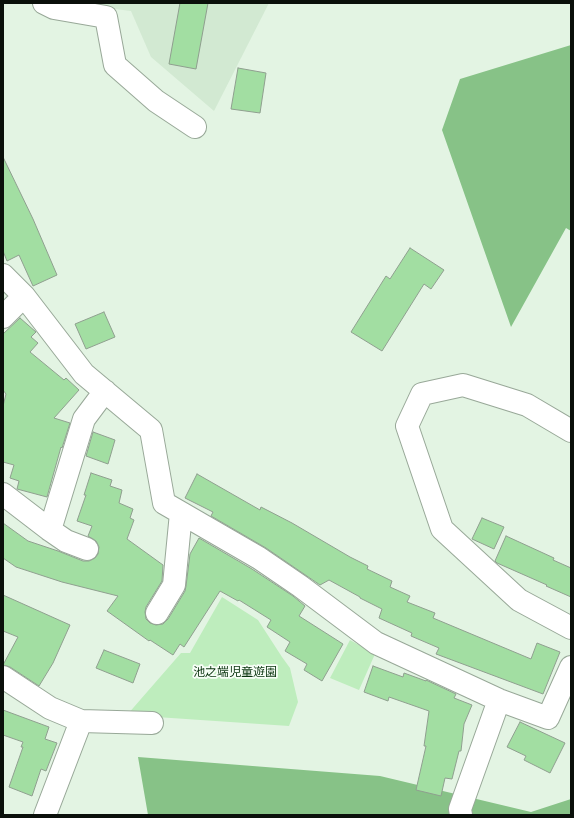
<!DOCTYPE html>
<html>
<head>
<meta charset="utf-8">
<style>
	body { margin:0 }
	#map { position:relative; width:574px; height:818px; overflow:hidden; background:#e3f4e3; font-family:"Nunito Sans",sans-serif }
	canvas { display:block }
	.frame { position:absolute; inset:0; border:4px solid #0a100a; pointer-events:none }
</style>
</head>
<body>
<div id="map">
<canvas width="574" height="818"></canvas>
<div class="frame"></div>
</div>
<script>
const ctx = document.querySelector('canvas').getContext('2d');
ctx.lineJoin = 'round';
function fill(path, color) {
  ctx.fillStyle = color;
  ctx.fill(path, 'evenodd');
}
function toPath(rows) {
  const path = new Path2D();
  for (const r of rows) {
    path.moveTo(r[0], r[1]);
    for (let i = 2; i < r.length; i += 2) path.lineTo(r[i], r[i + 1]);
  }
  return path;
}
function stroke(path, color, width, dash) {
  ctx.strokeStyle = color;
  ctx.lineWidth = width;
  ctx.lineCap = dash ? 'butt' : 'round';
  ctx.setLineDash(dash || []);
  ctx.stroke(path);
}
function label(font, color, halo, rows, align = 'center') {
  ctx.font = font + ' "Nunito Sans","Noto Sans JP",sans-serif';
  ctx.lineWidth = 3.5;
  ctx.setLineDash([]);
  ctx.textBaseline = 'middle';
  ctx.strokeStyle = halo;
  ctx.fillStyle = color;
  for (const [text, x, y, turn = 0] of rows) {
    ctx.save();
    ctx.translate(x, y);
    ctx.rotate((+turn || 0) * Math.PI / 180);
    ctx.textAlign = isNaN(turn) ? turn : align;
    if (halo) ctx.strokeText(text, 0, 0);
    ctx.fillText(text, 0, 0);
    ctx.restore();
  }
}
fill(toPath([
	[66,3,269,3,214,111,151,57,131,11]
]), '#d2e9d2');
fill(toPath([
	[222,597,258,620,282,657,290,668,298,702,289,726,127,715,181,653,190,653],
	[350,640,375,654,359,690,330,678]
]), '#beedbd');
fill(toPath([
	[571,45,571,231,566,228,511,327,442,130,460,79],
	[138,757,380,776,531,812,571,799,571,815,148,815]
]), '#87c287');
const building = toPath([
	[180,3,208,3,196,69,169,64,180,3],
	[238,68,266,73,260,113,231,109,238,68],
	[3,157,33,219,57,275,33,286,19,255,7,261,3,251,3,157],
	[410,248,444,270,431,289,424,284,382,351,351,332,386,276,390,279,410,248],
	[104,312,115,337,86,349,75,324,104,312],
	[20,318,36,332,31,337,38,343,30,352,64,380,66,378,79,390,54,418,70,423,62,448,61,447,47,497,17,489,19,481,10,478,14,465,3,462,3,406,6,394,3,390,3,334,20,318],
	[93,432,115,440,108,464,86,456,93,432],
	[91,473,112,480,110,486,122,490,119,503,133,509,130,518,134,520,127,539,163,565,162,581,146,607,145,612,146,619,150,623,156,625,163,624,168,619,185,591,186,586,190,554,199,538,252,569,293,596,305,606,299,616,343,644,322,681,304,670,307,664,285,651,290,642,267,627,271,620,239,600,238,601,220,591,184,647,180,644,173,655,150,640,149,641,107,611,118,596,62,582,16,567,3,558,3,523,28,541,58,551,83,561,89,561,95,558,98,554,99,547,96,541,88,536,92,526,77,521,86,495,84,495,91,473],
	[197,474,260,510,261,507,292,523,350,557,368,566,367,569,392,581,390,587,410,596,407,602,435,613,433,618,531,659,537,643,560,652,543,694,436,654,439,648,411,636,412,633,379,618,382,609,360,598,360,597,329,580,320,585,266,548,211,516,213,512,185,498,197,474],
	[482,518,504,527,494,549,472,539,482,518],
	[506,536,554,558,553,560,571,568,571,597,546,586,547,585,497,563,495,561,506,536],
	[3,595,70,625,53,663,39,686,10,667,3,665,18,637,3,631,3,595],
	[104,650,140,664,133,683,96,668,104,650],
	[373,666,403,677,404,673,426,681,426,680,456,694,454,698,472,705,464,724,461,751,459,751,452,779,445,778,441,796,416,790,426,746,424,746,429,711,389,697,388,701,364,692,373,666],
	[3,710,49,727,45,739,57,743,46,771,41,769,32,796,9,787,23,747,21,747,23,742,3,735,3,710],
	[520,722,565,743,550,773,524,760,526,756,507,747,520,722]
]);
fill(building, '#a2dea2');
stroke(building, '#8f9f8f', 1);
const street = toPath([
	[44,3,54,8,106,17,115,65,156,101,195,127],
	[3,275,24,296,84,374,151,430,164,503,259,558,300,586,376,643,499,700,548,718,571,667],
	[3,317,24,296],
	[571,431,527,405,463,385,422,394,407,426,442,529,519,600,571,628],
	[3,494,50,530,66,541,87,549],
	[50,530,84,419,105,391],
	[157,613,174,585,181,513],
	[3,677,50,708,81,721,152,723],
	[45,815,81,721],
	[461,815,460,809,499,700]
]);
stroke(street, '#98a898', 24);
stroke(street, '#fff', 22);
label('12px', '#08330d', '#f7fef7', [
	["池之端児童遊園",235,673]
]);
</script>
</body>
</html>
